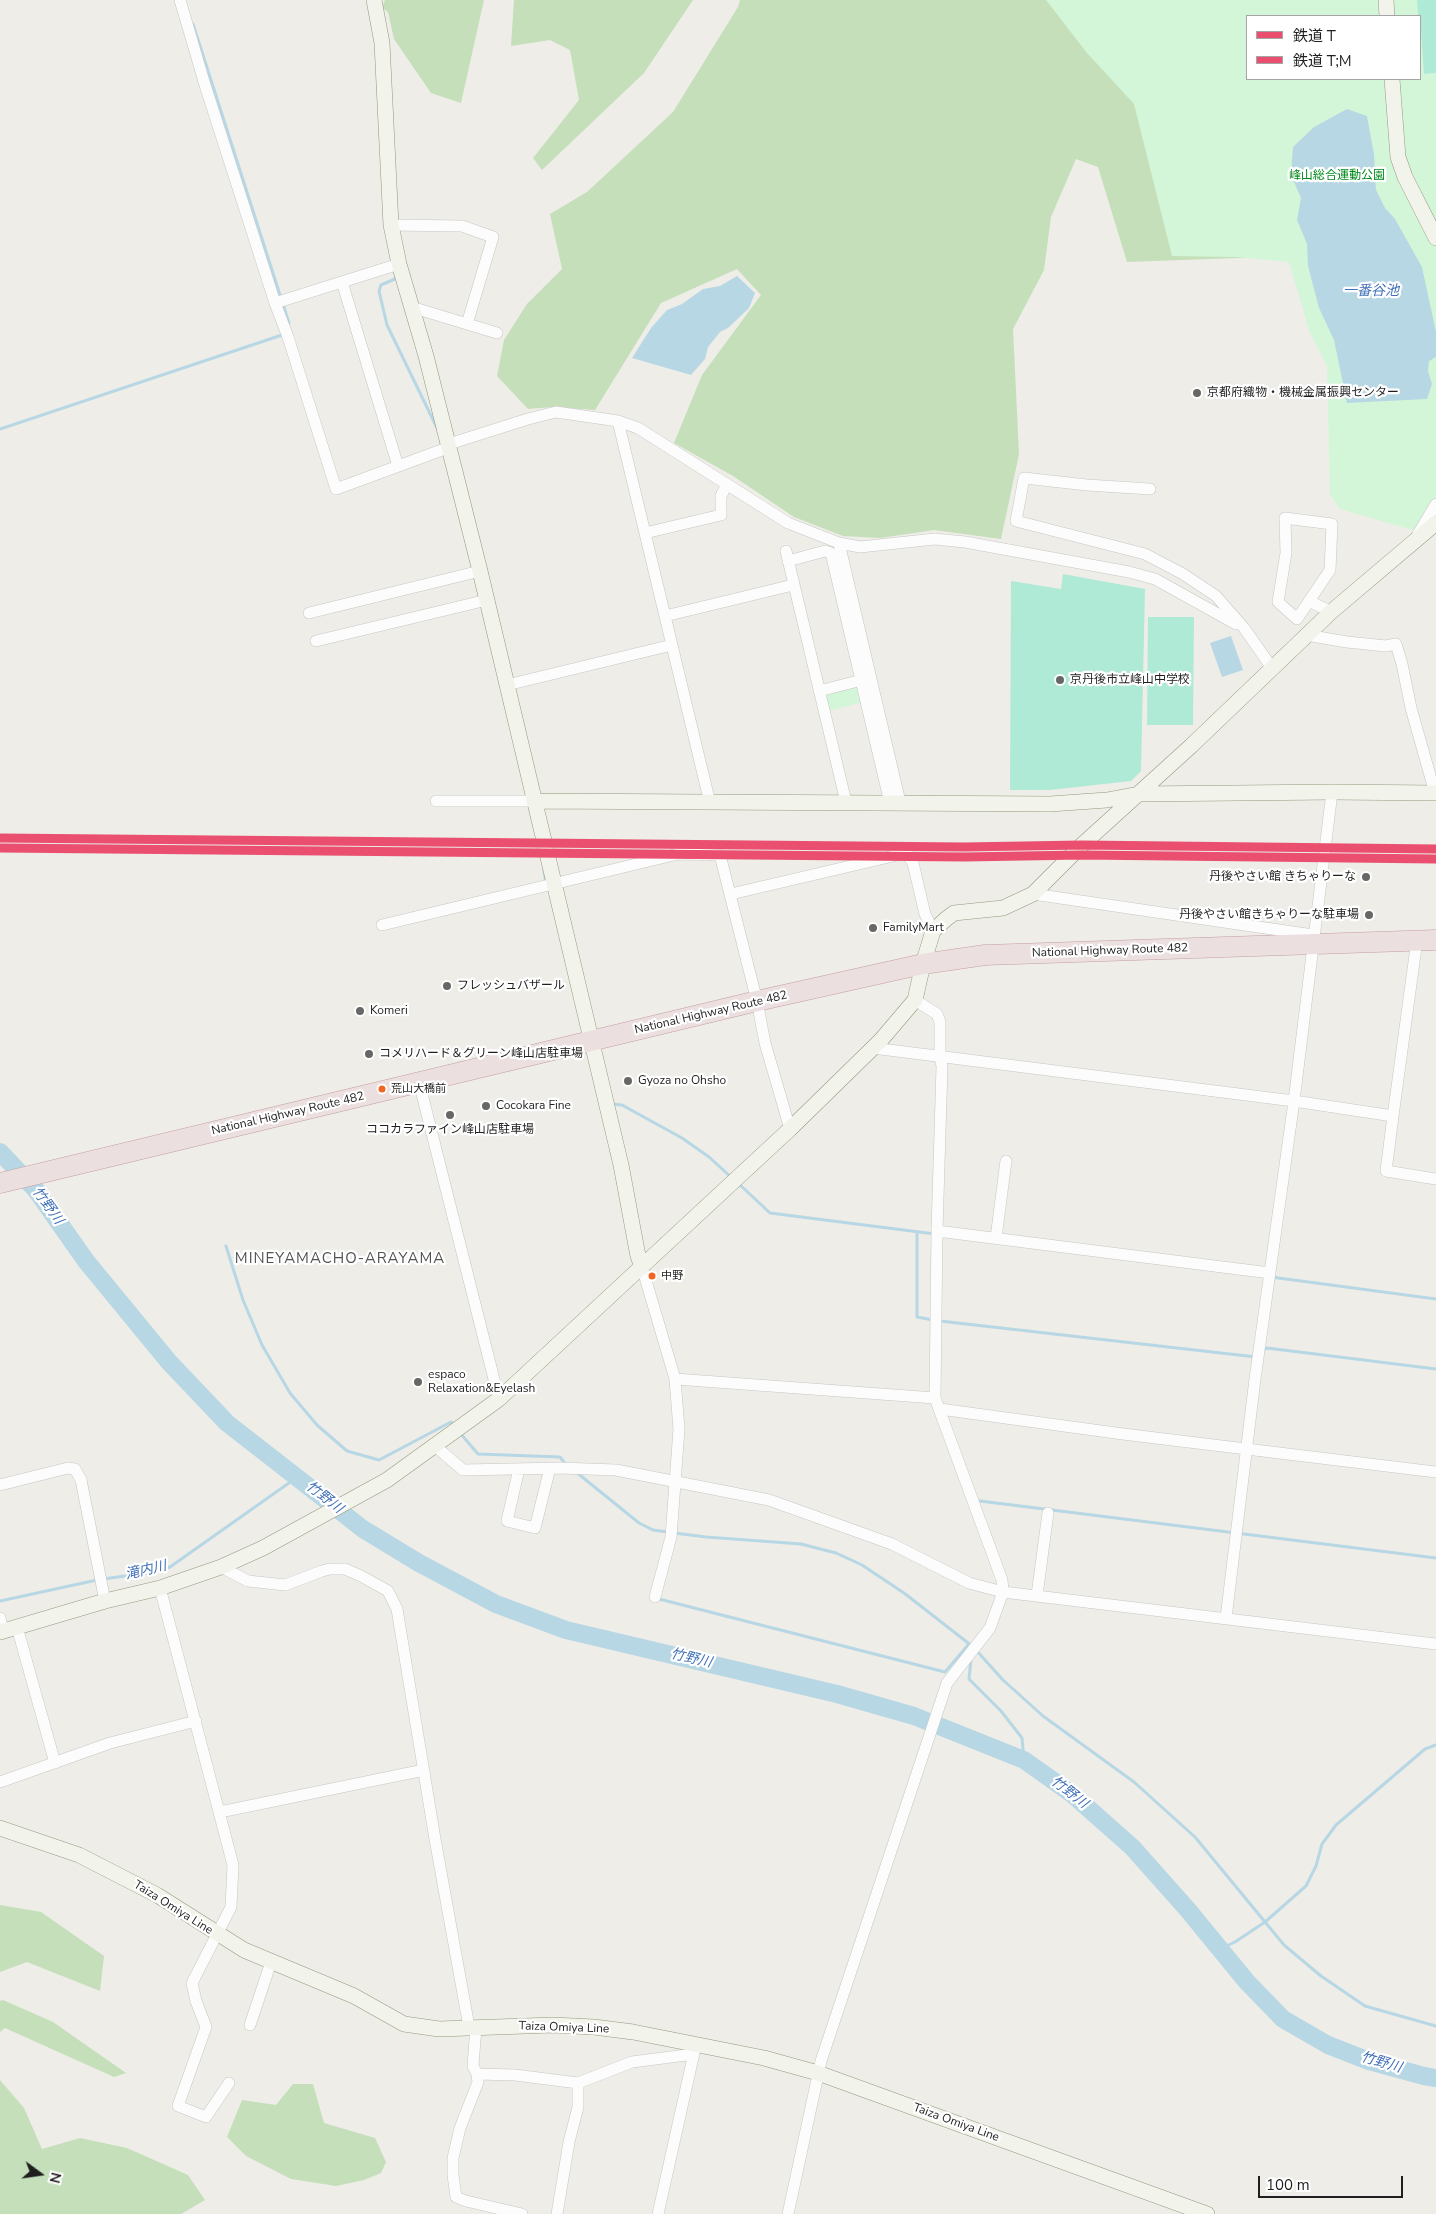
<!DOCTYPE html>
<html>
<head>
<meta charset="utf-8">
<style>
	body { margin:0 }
	#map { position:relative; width:1436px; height:2214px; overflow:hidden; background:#eeede8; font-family:"Nunito Sans","Noto Sans JP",sans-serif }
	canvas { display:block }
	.legend { position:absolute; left:1246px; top:15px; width:175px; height:65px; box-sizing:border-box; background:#fff; border:1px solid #a5a5a5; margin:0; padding:6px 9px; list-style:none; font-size:15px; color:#1f1f1f }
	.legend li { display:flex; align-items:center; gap:10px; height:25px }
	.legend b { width:25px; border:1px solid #a5a5a5 }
	.north { position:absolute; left:15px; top:2149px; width:50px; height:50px; -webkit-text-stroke:4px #fff; paint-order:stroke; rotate:104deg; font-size:14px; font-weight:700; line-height:20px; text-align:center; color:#1f1f1f }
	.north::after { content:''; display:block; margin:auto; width:18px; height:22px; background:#1f1f1f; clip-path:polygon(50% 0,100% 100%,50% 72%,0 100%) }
	.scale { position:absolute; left:1258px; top:2176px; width:145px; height:22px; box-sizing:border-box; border:2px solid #1f1f1f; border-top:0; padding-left:6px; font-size:15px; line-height:18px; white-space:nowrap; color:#1f1f1f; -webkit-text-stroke:4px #fff; paint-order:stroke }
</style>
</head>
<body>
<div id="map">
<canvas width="1436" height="2214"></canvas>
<ul class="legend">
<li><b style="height:6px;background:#ea4f6f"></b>鉄道 T</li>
<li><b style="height:6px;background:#ea4f6f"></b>鉄道 T;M</li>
</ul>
<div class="north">N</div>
<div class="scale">100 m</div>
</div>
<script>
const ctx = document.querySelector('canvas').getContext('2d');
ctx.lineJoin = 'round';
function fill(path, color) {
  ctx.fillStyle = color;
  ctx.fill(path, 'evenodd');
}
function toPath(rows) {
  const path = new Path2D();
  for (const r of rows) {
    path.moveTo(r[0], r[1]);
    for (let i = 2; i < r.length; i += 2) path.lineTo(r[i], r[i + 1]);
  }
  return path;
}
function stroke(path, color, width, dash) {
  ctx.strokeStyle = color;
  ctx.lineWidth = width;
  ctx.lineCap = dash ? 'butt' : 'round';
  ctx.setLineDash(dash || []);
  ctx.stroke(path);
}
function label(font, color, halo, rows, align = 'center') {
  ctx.font = font + ' "Nunito Sans","Noto Sans JP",sans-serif';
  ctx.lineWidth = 4.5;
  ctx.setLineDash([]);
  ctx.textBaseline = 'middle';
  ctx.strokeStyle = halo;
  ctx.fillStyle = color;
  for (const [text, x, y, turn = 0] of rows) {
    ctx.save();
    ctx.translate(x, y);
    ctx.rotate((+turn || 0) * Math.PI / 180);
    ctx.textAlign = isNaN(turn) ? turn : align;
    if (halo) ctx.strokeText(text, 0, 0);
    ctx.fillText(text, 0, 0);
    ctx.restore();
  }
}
fill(toPath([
	[385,0,484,0,461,103,431,93,394,39,388,12,382,8],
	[514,0,693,0,644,73,542,170,533,158,579,100,570,50,550,40,511,46],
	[740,0,1057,0,1203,68,1292,256,1127,262,1098,167,1076,159,1051,217,1044,270,1013,329,1019,454,1001,539,934,530,880,538,843,536,794,517,733,476,674,443,702,375,761,295,737,269,661,303,595,410,552,407,528,409,497,376,504,340,527,304,562,269,550,214,587,192,673,112,738,7],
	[0,1905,41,1912,104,1956,100,1991,27,1962,0,1972],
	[3,2000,53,2022,126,2073,114,2077,5,2028,0,2032,0,2001],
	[0,2080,24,2108,42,2149,80,2138,127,2148,188,2175,205,2200,181,2214,0,2214],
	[293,2084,313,2084,324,2123,375,2138,386,2162,381,2173,364,2180,336,2186,291,2179,246,2156,227,2137,242,2100,276,2105]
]), '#c4dfba');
fill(toPath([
	[1046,0,1436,0,1436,508,1412,530,1340,509,1330,495,1327,366,1310,333,1289,262,1236,257,1172,256,1134,104,1087,53],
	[1247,16,1420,16,1420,79,1247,79],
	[859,684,864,702,828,711,823,694]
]), '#d4f6d8');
fill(toPath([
	[1417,0,1436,0,1436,73,1424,74,1420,16,1418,16],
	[1063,574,1145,589,1141,771,1131,781,1050,790,1010,790,1011,581,1061,589],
	[1148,617,1194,617,1193,725,1147,725]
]), '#afead7');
fill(toPath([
	[1347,109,1367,116,1374,154,1376,190,1385,208,1395,219,1422,267,1436,332,1436,357,1429,361,1428,371,1432,384,1427,399,1347,403,1334,340,1319,308,1308,266,1307,244,1297,220,1301,198,1291,175,1293,147,1314,127],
	[737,276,755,293,749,308,728,328,720,332,708,347,705,359,691,375,632,358,651,328,667,310,682,304,703,289,720,286],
	[1231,636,1243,670,1222,677,1210,643]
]), '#b8d7e4');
stroke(toPath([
	[193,24,289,323,288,325],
	[396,276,395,279,381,285,379,291,387,325,438,430],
	[0,429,282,335,284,333],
	[544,870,546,884],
	[612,1104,622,1105,682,1138,709,1157,732,1178],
	[739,1184,770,1213,935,1234],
	[917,1232,917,1317,933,1320],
	[226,1246,243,1300,262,1345,290,1393,317,1425,347,1451,379,1460,451,1422,454,1426],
	[1271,1277,1436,1299],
	[940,1321,1256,1357],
	[1262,1351,1267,1348,1436,1369],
	[460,1433,478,1454,560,1457,567,1466],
	[576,1472,639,1523,653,1530,668,1532],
	[980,1501,1436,1558],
	[674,1533,706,1537,801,1544,836,1553,862,1565,904,1593,972,1646],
	[103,1579,148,1573,170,1567,296,1478],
	[659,1599,945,1672,969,1644],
	[0,1601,97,1580],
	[976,1650,1003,1680,1043,1716,1134,1782,1195,1837,1284,1945,1321,1976,1365,2006,1436,2026],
	[971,1659,969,1679,1001,1711,1022,1738,1024,1760],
	[1220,1949,1235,1942,1265,1922,1306,1886,1316,1866,1322,1844,1336,1825,1425,1749,1436,1745]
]), '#b8d7e4', 3);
stroke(toPath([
	[0,1152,36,1190,86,1261,169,1362,227,1423,363,1529,419,1563,496,1604,566,1630,837,1694,914,1716,1024,1760,1072,1794,1132,1847,1188,1910,1247,1982,1283,2019,1328,2045,1369,2061,1424,2076,1436,2078]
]), '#b8d7e4', 18);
const street = toPath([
	[180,0,205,85,275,303,288,337,336,489,450,447],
	[391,225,462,226,493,237,467,324],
	[342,282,398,466],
	[275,303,399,264],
	[411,307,497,333],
	[618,421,710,803],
	[449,444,528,419,556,412,618,421,638,428,788,523,839,543,900,802],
	[1150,489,1087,485,1024,478,1016,521,1145,554,1183,574,1216,596,1244,628,1272,668],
	[1285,518,1332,524,1330,570,1297,619,1278,602,1286,553,1285,518],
	[645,533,721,515,721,496,727,484],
	[1418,534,1436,504],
	[839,543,860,547,935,539,965,542,1129,572,1155,579,1236,624],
	[786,551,846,802],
	[788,561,825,551,831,553,890,803],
	[1309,601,1331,612],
	[309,613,480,571],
	[665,616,793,585],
	[1306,635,1347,642,1386,646,1396,644,1402,664,1411,708,1435,793],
	[316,641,487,600],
	[507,685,672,645],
	[819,691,862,680],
	[436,801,534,801],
	[731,894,906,853,913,863,925,914,933,931],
	[1033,894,1313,935],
	[382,925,678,854,720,855,757,1001,765,1043,790,1129],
	[873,1048,1294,1101,1393,1116,1386,1171,1436,1179],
	[419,1082,499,1399],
	[1393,1116,1417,940],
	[937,1231,1270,1273],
	[996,1238,1006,1161],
	[642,1267,675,1379,679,1429,671,1537,655,1597],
	[675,1379,935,1398],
	[940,1409,1123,1434,1436,1472],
	[435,1446,463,1470,560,1468,616,1470,769,1500,892,1544,969,1583,1003,1592,1436,1644],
	[519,1469,507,1521,535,1528,550,1468],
	[0,1485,68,1468,75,1469,81,1480,105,1601],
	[221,1567,248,1581,285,1585,322,1571,330,1569,345,1569,361,1576,388,1591,397,1609,435,1839,469,2027],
	[160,1588,233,1865,231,1907,192,1983,196,2001,206,2027,178,2106,206,2117,229,2083],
	[1037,1595,1048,1513],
	[0,1618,3,1631],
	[1226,1618,1255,1379,1294,1101,1332,792],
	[17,1627,55,1763],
	[0,1782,110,1743,196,1721],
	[220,1812,424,1770],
	[250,2025,271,1962],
	[476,2027,473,2066,477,2074,478,2082,460,2128,453,2158,453,2175,456,2197,466,2201,522,2214],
	[477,2074,515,2075,578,2083,578,2107,569,2142,557,2214],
	[578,2083,632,2062,694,2054],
	[658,2214,696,2044],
	[788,2214,821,2061,947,1683,990,1628,1003,1592,1002,1580,935,1398,937,1231,942,1066,940,1057,940,1022,937,1014,915,1000]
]);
const secondary = toPath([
	[374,0,382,43,391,225,399,264,426,356,480,571,621,1165,638,1256,642,1267],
	[1386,0,1387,16],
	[1392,79,1398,157,1405,177,1436,238],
	[534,801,1050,804,1107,800,1139,794,1332,792,1436,793],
	[0,1632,105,1601,160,1588,221,1567,263,1548,387,1480,499,1399,790,1129,881,1040,915,1000,923,964,933,931,946,919,954,913,1003,908,1033,894,1082,845,1191,746,1331,612,1436,523],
	[0,1828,79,1855,157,1895,244,1950,354,1996,404,2024,439,2029,553,2025,594,2027,633,2032,764,2058,818,2073,1207,2214]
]);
const highway = toPath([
	[0,1183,757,1001,923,964,985,955,1436,940]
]);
stroke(street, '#c6c6c4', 12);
stroke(secondary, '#94997e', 16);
stroke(highway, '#c69da4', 21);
stroke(street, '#fcfcfc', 11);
stroke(secondary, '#f2f4eb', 15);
stroke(highway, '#ebdfdf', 20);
stroke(toPath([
	[0,838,964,847,1082,845,1436,849]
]), '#ea4f6f', 9);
stroke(toPath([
	[0,848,964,857,1082,855,1436,859]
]), '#ea4f6f', 9);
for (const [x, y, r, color] of [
	[1197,393,5,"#676765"],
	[1060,680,5,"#676765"],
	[1366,877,5,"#676765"],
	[1369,915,5,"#676765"],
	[873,928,5,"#676765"],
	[447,986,5,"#676765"],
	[360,1011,5,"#676765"],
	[369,1054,5,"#676765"],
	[628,1081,5,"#676765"],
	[382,1089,4.5,"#f26522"],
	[486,1106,5,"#676765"],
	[450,1115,5,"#676765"],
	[652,1276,4.5,"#f26522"],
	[418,1382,5,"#676765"]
]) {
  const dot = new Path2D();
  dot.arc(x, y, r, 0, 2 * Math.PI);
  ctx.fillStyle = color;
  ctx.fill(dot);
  stroke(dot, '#fff', 2);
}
label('11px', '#1f1f1f', '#fff', [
	["荒山大橋前",391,1089],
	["中野",661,1276]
], 'left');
label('12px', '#01891b', '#fff', [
	["峰山総合運動公園",1337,176]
]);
label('12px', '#1f1f1f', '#fff', [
	["京都府織物・機械金属振興センター",1207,393],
	["京丹後市立峰山中学校",1070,680],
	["丹後やさい館 きちゃりーな",1356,877,"right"],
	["丹後やさい館きちゃりーな駐車場",1359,915,"right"],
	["FamilyMart",883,928],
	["フレッシュバザール",457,986],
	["Komeri",370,1011],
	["コメリハード＆グリーン峰山店駐車場",379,1054],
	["Gyoza no Ohsho",638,1081],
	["Cocokara Fine",496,1106],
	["ココカラファイン峰山店駐車場",450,1130,"center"],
	["espaco",428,1375],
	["Relaxation&Eyelash",428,1389]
], 'left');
label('12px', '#1f1f1f', '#fff', [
	["National Highway Route 482",1110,951,-2],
	["National Highway Route 482",711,1013,-13],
	["National Highway Route 482",288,1114,-13],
	["Taiza Omiya Line",173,1908,32],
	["Taiza Omiya Line",564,2028,2],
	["Taiza Omiya Line",956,2123,20]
]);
label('italic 14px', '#4271b8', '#fff', [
	["一番谷池",1371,292],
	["竹野川",47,1206,54],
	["竹野川",324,1498,38],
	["滝内川",146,1571,-13],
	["竹野川",691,1659,13],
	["竹野川",1069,1793,38],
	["竹野川",1381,2063,16]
]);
ctx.letterSpacing = '1px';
label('15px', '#525252', '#fff', [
	["MINEYAMACHO-ARAYAMA",340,1259]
]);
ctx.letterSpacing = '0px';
</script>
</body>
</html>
